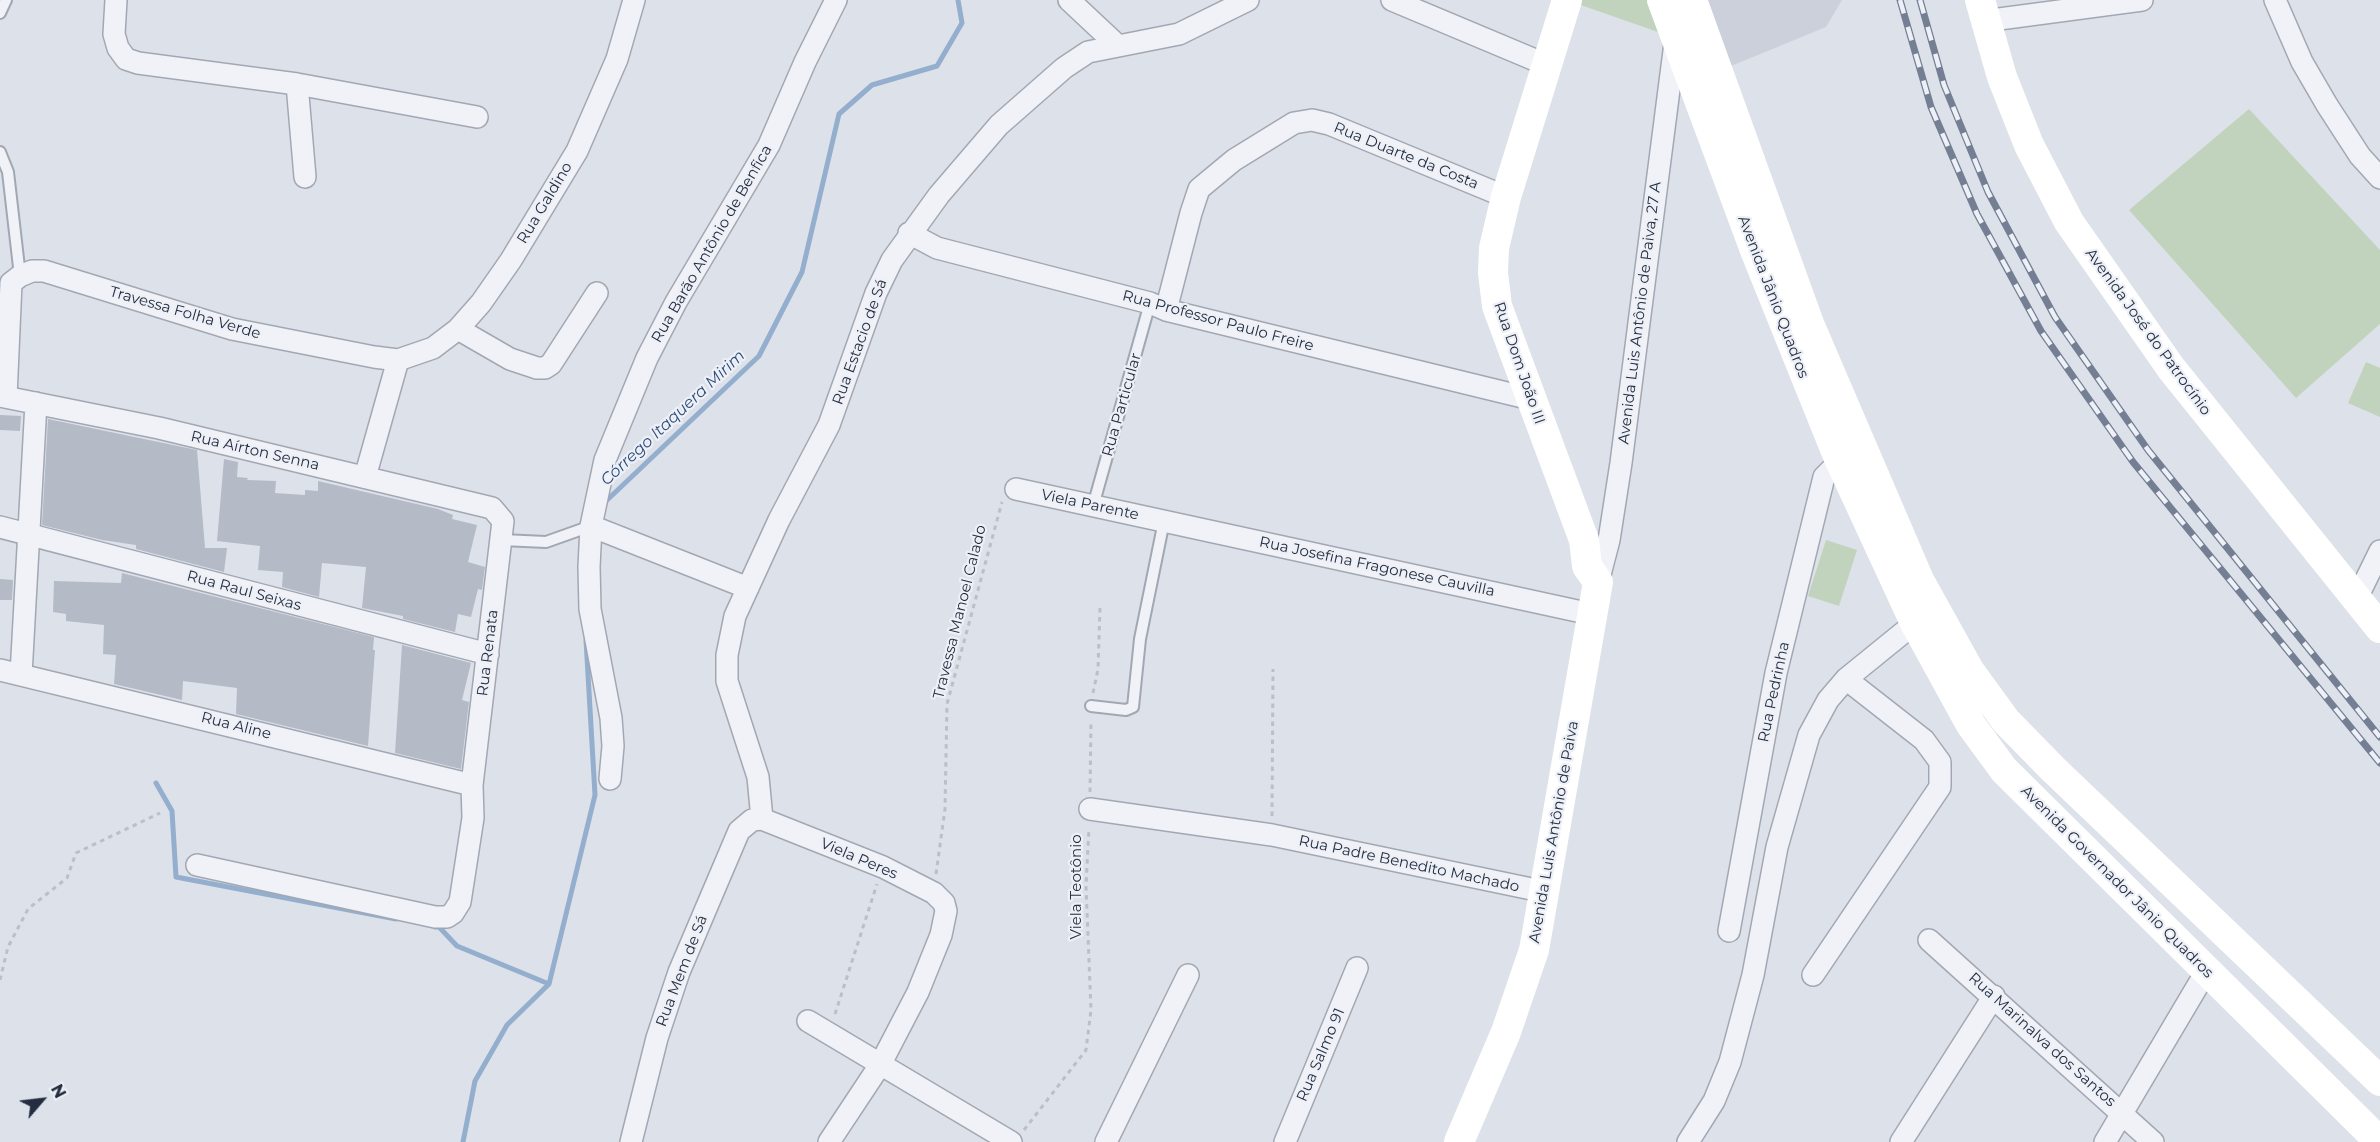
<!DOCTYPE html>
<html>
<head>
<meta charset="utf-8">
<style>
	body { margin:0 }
	#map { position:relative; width:2380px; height:1142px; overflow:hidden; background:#dde1e9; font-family:Montserrat,sans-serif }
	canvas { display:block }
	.north { position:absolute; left:12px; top:1070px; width:60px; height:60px; -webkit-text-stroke:4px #edf0f6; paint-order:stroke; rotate:62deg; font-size:16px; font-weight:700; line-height:24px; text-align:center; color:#252e41 }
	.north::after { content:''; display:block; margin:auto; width:21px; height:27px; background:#252e41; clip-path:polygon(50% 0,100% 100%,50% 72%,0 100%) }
</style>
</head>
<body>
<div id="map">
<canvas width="2380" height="1142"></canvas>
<div class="north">N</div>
</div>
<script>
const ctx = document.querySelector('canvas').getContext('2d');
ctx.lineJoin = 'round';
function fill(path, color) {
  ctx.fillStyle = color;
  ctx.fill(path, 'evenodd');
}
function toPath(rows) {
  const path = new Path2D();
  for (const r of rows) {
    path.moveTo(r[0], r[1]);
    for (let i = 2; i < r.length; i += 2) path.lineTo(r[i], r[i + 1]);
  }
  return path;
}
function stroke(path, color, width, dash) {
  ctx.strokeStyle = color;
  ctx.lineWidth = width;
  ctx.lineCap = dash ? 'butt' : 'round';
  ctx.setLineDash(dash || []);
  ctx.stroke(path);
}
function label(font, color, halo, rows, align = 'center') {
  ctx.font = font + ' Montserrat,sans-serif';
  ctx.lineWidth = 4.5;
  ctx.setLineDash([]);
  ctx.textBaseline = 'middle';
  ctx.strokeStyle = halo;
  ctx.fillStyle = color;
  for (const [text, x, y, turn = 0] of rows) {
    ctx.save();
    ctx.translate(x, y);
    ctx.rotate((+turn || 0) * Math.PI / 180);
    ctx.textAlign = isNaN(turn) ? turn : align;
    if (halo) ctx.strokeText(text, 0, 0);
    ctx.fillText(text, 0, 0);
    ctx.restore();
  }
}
fill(toPath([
	[1708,0,1842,0,1826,27,1731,66]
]), '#cbd0db');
fill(toPath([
	[1576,0,1648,0,1658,32,1575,3],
	[2249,109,2380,250,2380,324,2296,398,2129,210],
	[2366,362,2380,368,2380,417,2348,403],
	[1826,540,1857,550,1839,606,1808,596]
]), '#c2d3bd');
stroke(toPath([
	[605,502,759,356,802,272,839,114,872,85,937,66,962,23,958,0],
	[156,783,172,811,176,877,396,919],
	[435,927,439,927,457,946,549,984],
	[463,1142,475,1081,507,1025,549,984,595,795,586,640]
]), '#94aecd', 5);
fill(toPath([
	[0,415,21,416,20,431,0,430],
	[48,419,197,450,205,548,227,548,224,572,136,549,136,545,102,540,42,525],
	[224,459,238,462,237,477,248,478,247,480,276,481,275,493,305,495,305,490,318,491,318,481,438,509,453,515,452,519,477,525,468,562,485,567,482,590,478,589,471,617,458,614,455,632,403,619,403,616,362,608,366,567,322,563,319,597,282,587,283,572,258,570,260,546,217,541],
	[122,573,374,637,373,650,375,650,368,746,236,714,237,688,183,681,182,700,114,684,116,655,103,654,104,625,66,621,66,614,53,612,54,581,121,583],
	[0,579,13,580,12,600,0,600],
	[402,645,471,663,462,700,469,702,461,769,395,753]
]), '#b4bac6');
const lane = toPath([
	[0,13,6,0],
	[0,152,8,172,20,276],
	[1093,506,1150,303],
	[502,540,546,542,591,526],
	[1091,706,1126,710,1133,707,1140,639,1164,521]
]);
const street = toPath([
	[116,0,114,34,118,48,126,59,138,63,297,84,477,117],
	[1069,0,1117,45],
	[1392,0,1547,65],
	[2275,0,2302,62,2327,105,2360,156,2380,178],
	[1984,21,2142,0],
	[297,84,305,177],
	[909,233,937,248,1150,303,1166,310,1531,399],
	[1166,310,1191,213,1199,189,1234,160,1294,123,1312,120,1329,124,1506,197],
	[458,329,510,359,537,368,545,368,551,364,597,293],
	[0,396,159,428,492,508,503,521,472,785,473,818,460,902,453,913,447,917,435,917,197,865],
	[6,397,11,283,20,276,32,271,44,271,232,329,374,357,398,360,433,348,458,329,481,303,511,260,577,151,617,59,634,0],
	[365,477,398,360],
	[1016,489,1591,614],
	[591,526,748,588],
	[0,527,488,654],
	[1598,582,1609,540,1621,463,1675,43],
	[2356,600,2380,551],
	[0,670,472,785],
	[21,675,36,403],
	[610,779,613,746,611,718,590,609,589,567,591,526,605,460,647,358,676,302,769,145,805,62,836,0],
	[1090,809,1272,835,1546,892],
	[762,819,758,777,727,681,727,655,735,616,779,520,829,425,876,293,892,260,939,195,999,125,1064,68,1088,52,1179,34,1248,0],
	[762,819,883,867,934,893,944,903,946,911,941,935,918,992,880,1065,829,1142],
	[1729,931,1776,673,1824,477,1840,461],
	[1929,940,2153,1142],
	[1813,975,1940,787,1940,762,1924,740,1846,679],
	[808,1021,1011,1142],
	[631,1142,657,1038,679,972,739,831,752,820,762,819],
	[1106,1142,1188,975],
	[1285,1142,1357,968],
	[1688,1142,1714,1101,1730,1062,1753,975,1777,847,1809,735,1828,700,1846,679,1915,623],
	[1901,1142,1994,996],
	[2105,1142,2207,970]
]);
stroke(lane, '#a2a8b3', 14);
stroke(street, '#a2a8b3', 24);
stroke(toPath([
	[1093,693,1098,669,1100,608],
	[1090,792,1091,720],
	[1272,816,1273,669],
	[936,874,945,809,947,704,1002,502],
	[0,980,8,947,28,909,67,878,76,853,160,813],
	[835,1014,877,884],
	[1024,1130,1086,1050,1091,1010,1086,886,1089,828]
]), '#bbbfc8', 3, [4.5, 4.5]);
stroke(lane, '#f0f2f7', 10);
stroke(street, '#f0f2f7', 21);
stroke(toPath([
	[1662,0,1756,253,1837,454,1915,623,1971,725,2004,770,2380,1142],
	[1692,0,1810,326,1919,580,1969,670,2006,721,2053,769,2380,1081],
	[1980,0,2002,77,2029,145,2069,222,2171,368,2380,628],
	[1459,1142,1506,1032,1534,950,1598,582,1587,566,1584,540,1497,306,1493,273,1494,248,1506,197,1567,0]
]), '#fff', 30);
const rail = toPath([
	[1900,0,1931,107,1977,214,2041,331,2133,462,2380,763],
	[1920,0,1944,85,1988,192,2055,317,2148,450,2380,737]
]);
stroke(rail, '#757f94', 7);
stroke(rail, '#edf0f6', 4.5, [14]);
label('15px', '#252e41', '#edf0f6', [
	["Rua Duarte da Costa",1406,156,22],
	["Rua Galdino",545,203,-59],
	["Rua Barão Antônio de Benfica",712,244,-60],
	["Avenida Jânio Quadros",1773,297,69],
	["Travessa Folha Verde",185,313,16],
	["Avenida Luis Antônio de Paiva, 27 A",1640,313,-83],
	["Rua Professor Paulo Freire",1218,321,15],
	["Avenida José do Patrocínio",2148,332,54],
	["Rua Estacio de Sá",860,342,-70],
	["Rua Dom João III",1519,363,71],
	["Rua Particular",1122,405,-74],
	["Rua Aírton Senna",255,451,13],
	["Viela Parente",1090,505,12],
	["Rua Josefina Fragonese Cauvilla",1377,567,12],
	["Rua Raul Seixas",244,591,15],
	["Travessa Manoel Calado",960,612,-76],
	["Rua Renata",488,653,-83],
	["Rua Pedrinha",1774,692,-78],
	["Rua Aline",236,726,14],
	["Avenida Luis Antônio de Paiva",1554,832,-80],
	["Viela Peres",859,859,23],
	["Rua Padre Benedito Machado",1409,864,12],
	["Avenida Governador Jânio Quadros",2117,882,45],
	["Viela Teotônio",1077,887,-90],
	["Rua Mem de Sá",682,971,-69],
	["Rua Marinalva dos Santos",2042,1040,42],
	["Rua Salmo 91",1321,1055,-67]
]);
label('italic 16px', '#2b4b79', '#edf0f6', [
	["Córrego Itaquera Mirim",673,418,-43]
]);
</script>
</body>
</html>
